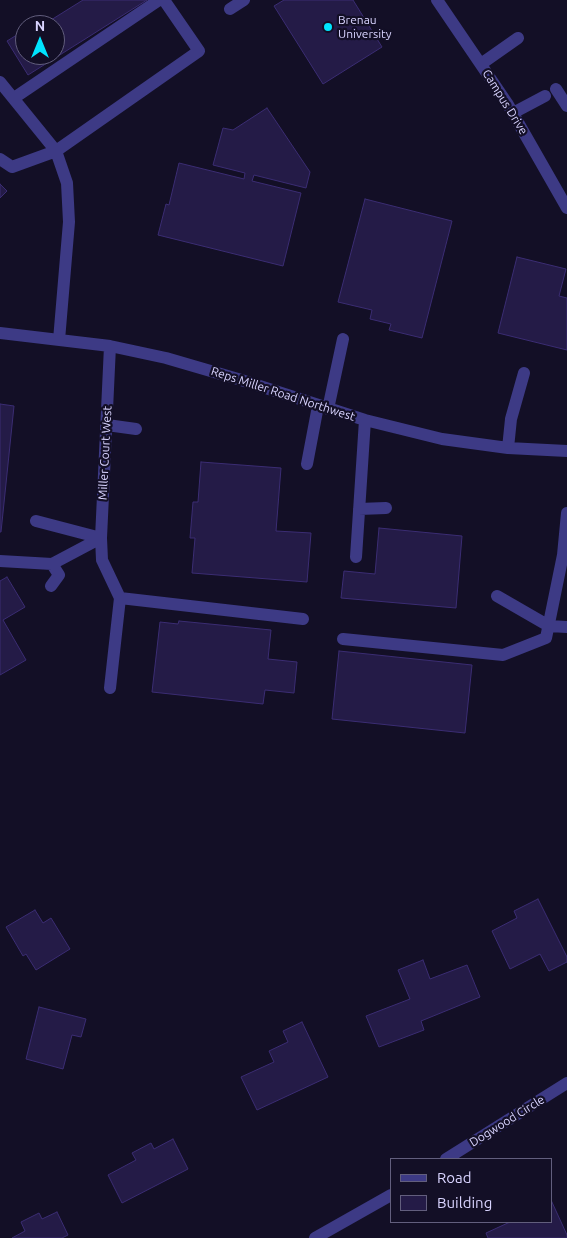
<!DOCTYPE html>
<html>
<head>
<meta charset="utf-8">
<style>
	body { margin:0 }
	#map { position:relative; width:567px; height:1238px; overflow:hidden; background:#130f26; font-family:Ubuntu,sans-serif }
	canvas { display:block }
	.legend { position:absolute; left:390px; top:1158px; width:162px; height:65px; box-sizing:border-box; background:#130f26; border:1px solid #625e7d; margin:0; padding:6px 9px; list-style:none; font-size:15px; color:#d9d4ff }
	.legend li { display:flex; align-items:center; gap:10px; height:25px }
	.legend b { width:25px; border:1px solid #625e7d }
	.north { position:absolute; left:15px; top:15px; width:50px; height:50px; box-sizing:border-box; background:#130f26; border:1px solid #625e7d; border-radius:50%; rotate:0deg; font-size:14px; font-weight:700; line-height:20px; text-align:center; color:#d9d4ff }
	.north::after { content:''; display:block; margin:auto; width:18px; height:22px; background:#00e5ff; clip-path:polygon(50% 0,100% 100%,50% 72%,0 100%) }
</style>
</head>
<body>
<div id="map">
<canvas width="567" height="1238"></canvas>
<ul class="legend">
<li><b style="height:6px;background:#3d3a85"></b>Road</li>
<li><b style="height:14px;background:#241b47"></b>Building</li>
</ul>
<div class="north">N</div>
</div>
<script>
const ctx = document.querySelector('canvas').getContext('2d');
ctx.lineJoin = 'round';
function fill(path, color) {
  ctx.fillStyle = color;
  ctx.fill(path, 'evenodd');
}
function toPath(rows) {
  const path = new Path2D();
  for (const r of rows) {
    path.moveTo(r[0], r[1]);
    for (let i = 2; i < r.length; i += 2) path.lineTo(r[i], r[i + 1]);
  }
  return path;
}
function stroke(path, color, width, dash) {
  ctx.strokeStyle = color;
  ctx.lineWidth = width;
  ctx.lineCap = dash ? 'butt' : 'round';
  ctx.setLineDash(dash || []);
  ctx.stroke(path);
}
function label(font, color, halo, rows, align = 'center') {
  ctx.font = font + ' Ubuntu,sans-serif';
  ctx.lineWidth = 4.5;
  ctx.setLineDash([]);
  ctx.textBaseline = 'middle';
  ctx.strokeStyle = halo;
  ctx.fillStyle = color;
  for (const [text, x, y, turn = 0] of rows) {
    ctx.save();
    ctx.translate(x, y);
    ctx.rotate((+turn || 0) * Math.PI / 180);
    ctx.textAlign = isNaN(turn) ? turn : align;
    if (halo) ctx.strokeText(text, 0, 0);
    ctx.fillText(text, 0, 0);
    ctx.restore();
  }
}
const building = toPath([
	[83,0,147,0,28,75,7,41,25,30,25,55,55,55,55,25,43,25,83,0],
	[284,0,353,0,382,47,323,84,274,6,284,0],
	[267,108,310,172,306,188,254,175,252,181,301,193,283,266,158,235,166,204,169,205,179,163,244,179,245,173,213,165,223,128,233,130,267,108],
	[0,184,7,191,0,198,0,184],
	[365,199,452,221,422,338,389,330,391,324,370,319,372,310,338,302,365,199],
	[517,257,566,269,559,296,567,298,567,350,498,333,517,257],
	[0,404,14,406,1,532,0,532,0,404],
	[201,462,281,468,276,531,311,533,307,582,192,573,195,538,190,538,193,502,198,502,201,462],
	[379,528,462,536,456,608,341,598,344,571,375,574,379,528],
	[7,577,25,607,3,620,26,660,0,675,0,581,7,577],
	[179,621,271,630,268,659,297,662,294,693,265,690,263,704,152,692,160,622,178,624,179,621],
	[339,651,472,665,465,733,332,719,339,651],
	[538,899,567,957,567,962,549,971,540,954,510,969,492,931,517,918,514,911,538,899],
	[35,910,43,923,51,918,70,949,36,970,26,954,23,956,6,927,35,910],
	[423,960,430,979,467,965,480,997,421,1021,424,1030,379,1047,366,1016,410,999,398,970,423,960],
	[39,1007,86,1019,81,1037,72,1035,63,1069,26,1059,39,1007],
	[302,1022,328,1077,257,1110,241,1077,274,1062,269,1051,288,1042,283,1031,302,1022],
	[173,1139,188,1169,122,1203,108,1175,136,1160,132,1153,151,1143,154,1149,173,1139],
	[551,1200,567,1235,567,1238,488,1238,486,1233,510,1222,551,1222,551,1200],
	[57,1212,68,1235,62,1238,12,1238,25,1231,21,1222,39,1213,42,1219,57,1212]
]);
fill(building, '#241b47');
stroke(building, '#3b2d73', 1);
stroke(toPath([
	[437,0,507,103,567,208],
	[230,9,244,0],
	[481,64,518,38],
	[0,82,56,151,67,183,69,222,59,340],
	[556,89,567,106],
	[14,98,159,0],
	[513,113,545,96],
	[0,159,12,167,56,151,199,51,164,0],
	[0,333,110,346,166,358,238,379,365,420,442,439,508,448,567,451],
	[110,346,101,538,102,560,120,598,110,688],
	[328,409,343,339],
	[107,425,136,429],
	[508,448,511,419,524,373],
	[307,464,318,406],
	[359,509,386,508],
	[36,521,101,538],
	[356,557,365,420],
	[0,561,52,564,101,538],
	[51,586,59,575,52,564],
	[497,596,549,626,567,627],
	[120,598,303,619],
	[343,639,503,655,546,638,563,555,567,513],
	[446,1159,567,1083],
	[315,1238,391,1195]
]), '#3d3a85', 12);
for (const [x, y, r, color] of [
	[328,27,5,"#00e5ff"]
]) {
  const dot = new Path2D();
  dot.arc(x, y, r, 0, 2 * Math.PI);
  ctx.fillStyle = color;
  ctx.fill(dot);
  stroke(dot, '#130f26', 2);
}
label('12px', '#d9d4ff', '#130f26', [
	["Brenau",338,20],
	["University",338,34]
], 'left');
label('12px', '#d9d4ff', '#130f26', [
	["Campus Drive",505,102,58],
	["Reps Miller Road Northwest",283,394,18],
	["Miller Court West",105,453,-87],
	["Dogwood Circle",507,1121,-32]
]);
</script>
</body>
</html>
